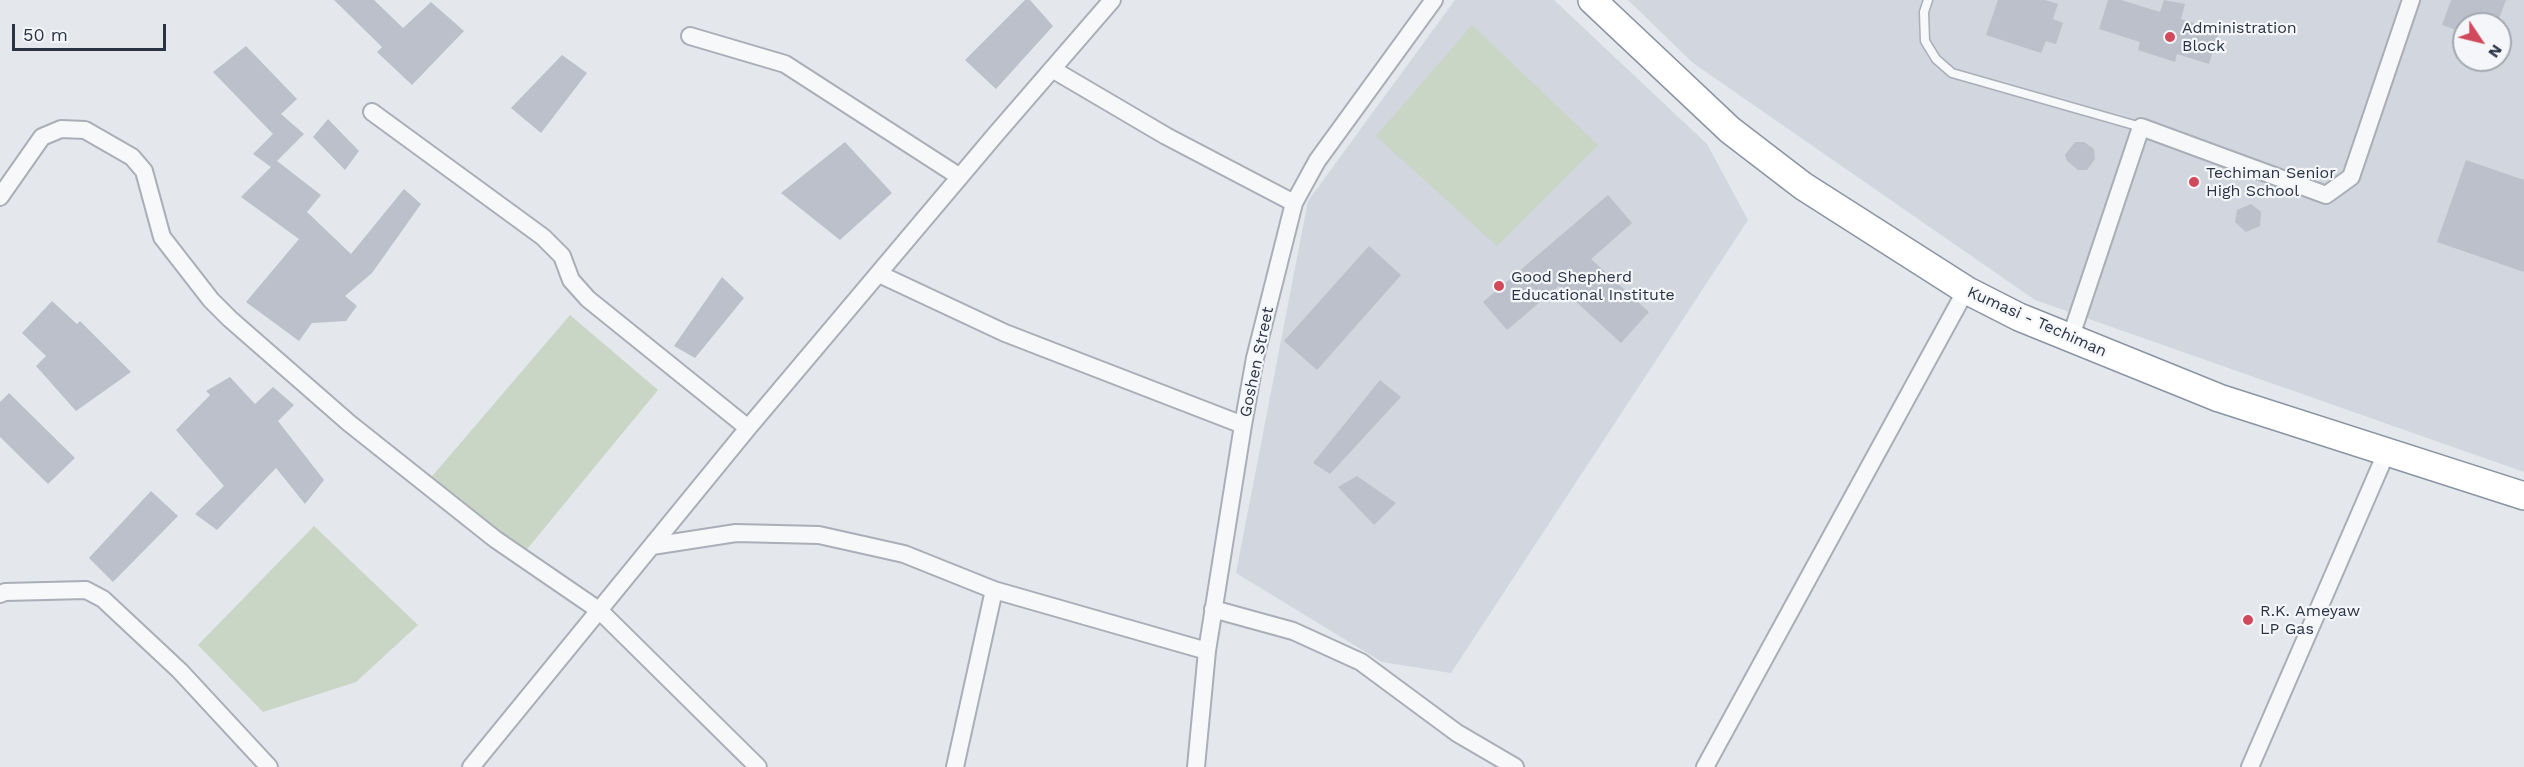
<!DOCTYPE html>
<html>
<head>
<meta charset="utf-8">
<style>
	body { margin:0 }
	#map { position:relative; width:2524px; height:767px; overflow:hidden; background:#e4e7ec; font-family:"Work Sans",sans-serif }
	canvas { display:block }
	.north { position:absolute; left:2452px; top:12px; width:60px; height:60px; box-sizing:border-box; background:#f4f6f9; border:2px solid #a4a8b1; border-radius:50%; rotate:125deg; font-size:16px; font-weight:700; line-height:24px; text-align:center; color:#2b3445 }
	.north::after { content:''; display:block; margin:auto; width:21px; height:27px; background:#d1495b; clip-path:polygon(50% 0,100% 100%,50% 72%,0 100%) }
	.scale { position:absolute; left:12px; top:24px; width:154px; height:27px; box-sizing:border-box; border:3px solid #2b3445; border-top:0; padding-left:8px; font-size:18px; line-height:21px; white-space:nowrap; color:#2b3445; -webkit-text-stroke:4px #f4f6f9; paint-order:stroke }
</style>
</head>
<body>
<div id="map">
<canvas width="2524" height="767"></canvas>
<div class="north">N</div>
<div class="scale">50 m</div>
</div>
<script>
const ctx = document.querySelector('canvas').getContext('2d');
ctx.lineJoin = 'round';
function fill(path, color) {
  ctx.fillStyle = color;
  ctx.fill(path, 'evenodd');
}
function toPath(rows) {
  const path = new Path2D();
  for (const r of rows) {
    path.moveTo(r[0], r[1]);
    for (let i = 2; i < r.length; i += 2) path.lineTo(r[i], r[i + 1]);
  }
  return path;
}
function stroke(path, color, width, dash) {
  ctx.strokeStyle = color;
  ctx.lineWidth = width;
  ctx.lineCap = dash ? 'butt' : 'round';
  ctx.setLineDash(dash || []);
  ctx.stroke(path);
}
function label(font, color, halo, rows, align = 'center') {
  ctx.font = font + ' "Work Sans",sans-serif';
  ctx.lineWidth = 4.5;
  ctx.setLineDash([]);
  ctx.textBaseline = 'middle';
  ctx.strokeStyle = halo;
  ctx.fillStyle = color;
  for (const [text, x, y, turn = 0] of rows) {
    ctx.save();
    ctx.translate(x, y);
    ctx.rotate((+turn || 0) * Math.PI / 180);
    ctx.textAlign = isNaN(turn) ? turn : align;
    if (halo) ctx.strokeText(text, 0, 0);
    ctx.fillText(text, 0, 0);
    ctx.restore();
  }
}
fill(toPath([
	[1455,0,1554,0,1707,144,1748,220,1451,673,1382,662,1236,573,1308,201],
	[1628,0,2524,0,2524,472,2035,300,1693,63],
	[2464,24,2500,24,2500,60,2464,60]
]), '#d2d6de');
fill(toPath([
	[1472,25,1598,145,1497,246,1376,136],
	[570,315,658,390,523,554,428,481],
	[314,526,418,625,356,682,263,712,198,645]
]), '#c9d6c5');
fill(toPath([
	[334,0,374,0,403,28,431,2,464,31,412,85,377,52,382,47],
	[1025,0,1030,0,1053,26,996,89,965,60],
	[1998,0,2045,0,2058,4,2053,19,2063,23,2056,44,2046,41,2041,53,1986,35],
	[2108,0,2121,0,2160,12,2164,0,2185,4,2181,19,2219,31,2209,64,2177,54,2175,62,2138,50,2140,42,2099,29],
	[2451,0,2506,0,2497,24,2464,24,2464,33,2442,25],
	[246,46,297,99,281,114,304,134,271,167,253,154,273,134,213,72],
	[562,55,587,73,541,133,511,108],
	[328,119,359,151,345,170,313,137],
	[845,142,892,193,840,240,781,193],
	[2075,142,2084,142,2094,149,2095,159,2087,170,2078,170,2067,161,2065,155],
	[2466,160,2524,180,2524,272,2437,242],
	[277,161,321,195,307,212,351,254,404,189,421,204,372,273,345,296,357,306,346,321,312,323,299,341,246,302,299,239,241,197],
	[1608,195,1632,223,1591,259,1649,312,1621,343,1559,286,1507,330,1483,302],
	[2251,204,2261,212,2260,226,2246,232,2235,222,2237,210],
	[1369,246,1401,275,1317,370,1284,341],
	[722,277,744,298,695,358,674,346],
	[52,301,77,324,80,321,131,372,76,411,36,366,46,356,22,333],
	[230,377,255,404,273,387,294,405,278,421,324,480,305,504,276,468,217,530,195,514,224,486,176,430,210,395,206,391],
	[1380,380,1401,397,1330,474,1313,463],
	[9,393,75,458,48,484,0,437,0,402],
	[1357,476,1396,503,1374,525,1338,487],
	[151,491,178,516,113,582,89,558]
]), '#bbc0ca');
const service = toPath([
	[1928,0,1924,12,1925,41,1936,59,1952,73,2141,127]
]);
const minor = toPath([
	[690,36,785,64,960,177],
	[1052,69,1166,136,1294,203],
	[372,112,543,237,562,256,571,280,588,299,748,428],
	[0,197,42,137,61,129,85,130,132,157,144,171,162,237,211,300,230,319,349,423,495,539,600,611,758,767],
	[879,274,1005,333,1243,425],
	[2070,339,2141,127,2326,195,2351,177,2411,0],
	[652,546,736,533,819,535,904,554,994,590,1207,651],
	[0,594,5,592,86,590,103,599,180,671,269,767],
	[1213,609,1293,631,1361,662,1457,733,1515,767],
	[471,767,748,428,996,134,1112,0],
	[955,767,994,590],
	[1196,767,1207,651,1243,425,1255,358,1294,203,1317,161,1434,0],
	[1705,767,1966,290],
	[2250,767,2387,451]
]);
const trunk = toPath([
	[1592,0,1730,130,1803,186,1966,290,2019,317,2219,398,2524,496]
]);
stroke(service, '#a9aeb7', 11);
stroke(minor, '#a9aeb7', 20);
stroke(trunk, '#8b94a3', 30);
stroke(service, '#f7f8fa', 8);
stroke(minor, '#f7f8fa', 16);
stroke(trunk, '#fff', 27);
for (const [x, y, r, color] of [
	[2170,37,6,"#d1495b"],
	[2194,182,6,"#d1495b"],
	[1499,286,6,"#d1495b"],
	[2248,620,6,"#d1495b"]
]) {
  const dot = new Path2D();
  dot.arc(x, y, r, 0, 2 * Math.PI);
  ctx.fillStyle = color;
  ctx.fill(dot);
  stroke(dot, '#f4f6f9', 2);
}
label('16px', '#2b3445', '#f4f6f9', [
	["Administration",2182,28],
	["Block",2182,46],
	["Techiman Senior",2206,173],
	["High School",2206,191],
	["Good Shepherd",1511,277],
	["Educational Institute",1511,295],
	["R.K. Ameyaw",2260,611],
	["LP Gas",2260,629]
], 'left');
label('16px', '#2b3445', '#f4f6f9', [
	["Kumasi - Techiman",2037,322,24],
	["Goshen Street",1257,362,-78]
]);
</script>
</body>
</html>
